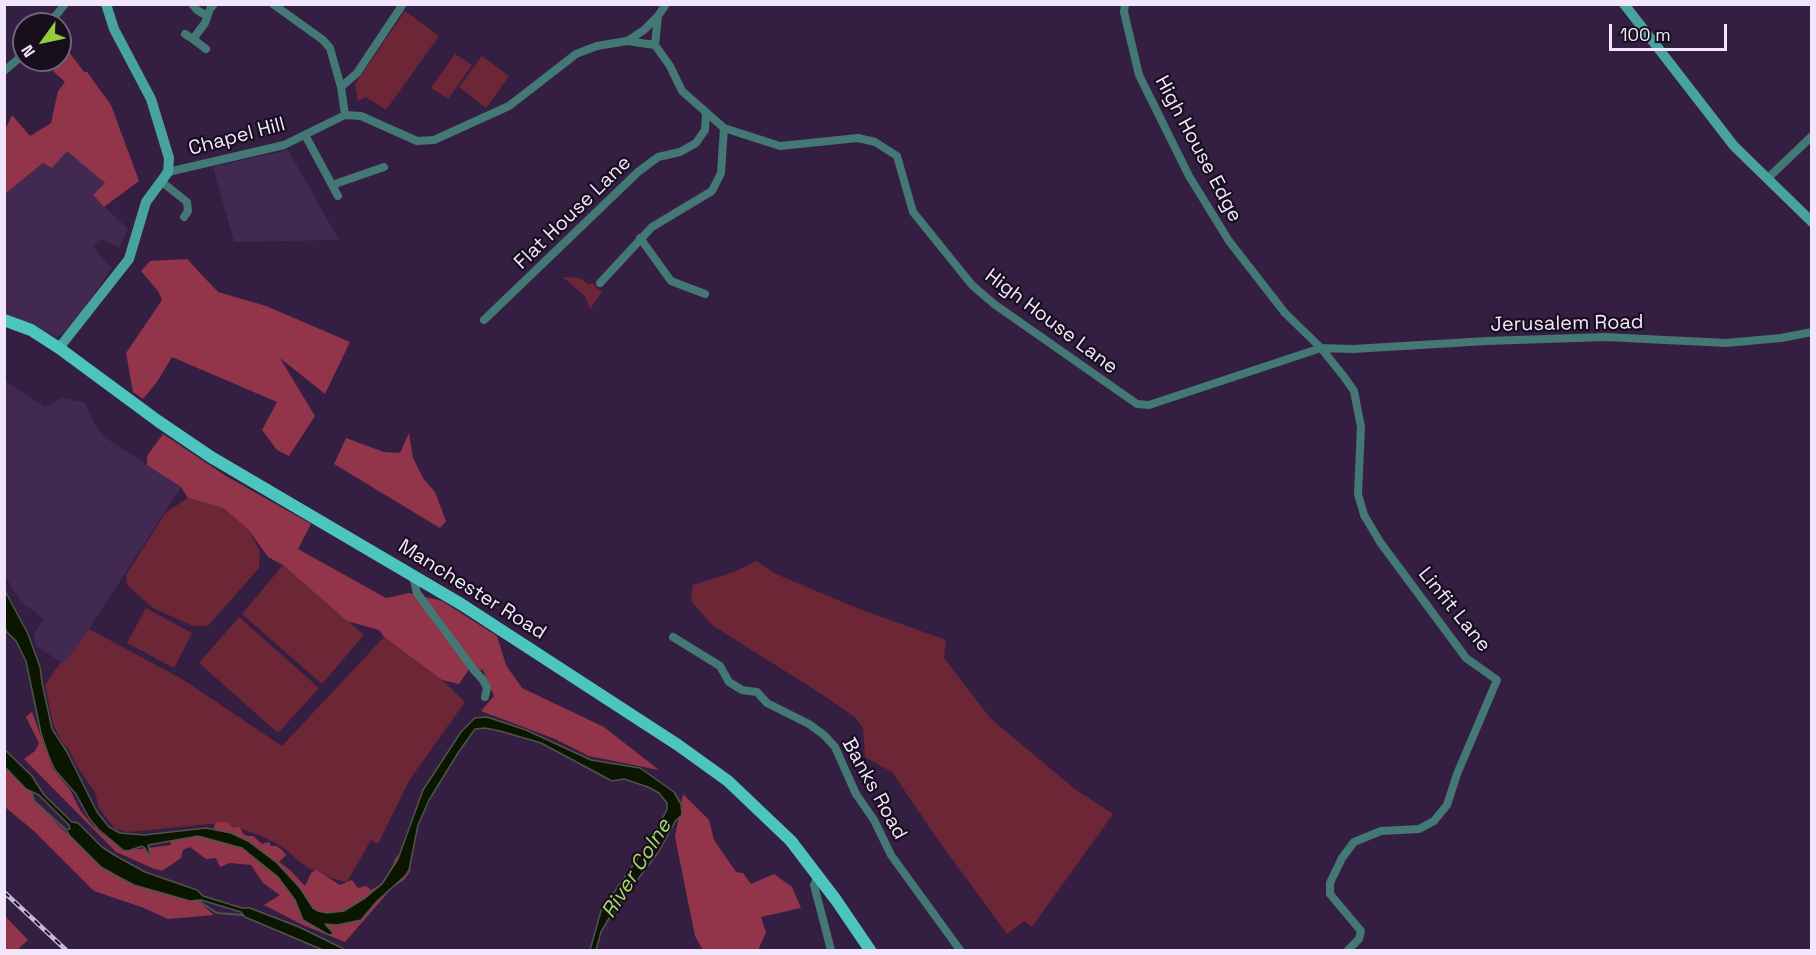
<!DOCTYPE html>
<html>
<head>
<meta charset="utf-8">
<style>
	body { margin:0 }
	#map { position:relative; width:1816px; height:955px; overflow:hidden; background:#341f43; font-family:"Space Grotesk",sans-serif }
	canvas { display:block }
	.frame { position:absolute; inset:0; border:6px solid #f2e6fd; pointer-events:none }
	.north { position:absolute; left:12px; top:12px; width:60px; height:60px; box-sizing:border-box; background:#170e1e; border:2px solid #6f6477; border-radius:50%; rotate:237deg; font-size:16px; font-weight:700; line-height:24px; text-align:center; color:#f2e6fd }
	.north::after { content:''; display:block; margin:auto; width:21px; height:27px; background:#93cd3e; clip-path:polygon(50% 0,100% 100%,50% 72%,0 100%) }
	.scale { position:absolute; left:1609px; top:24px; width:118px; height:27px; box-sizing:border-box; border:3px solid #f2e6fd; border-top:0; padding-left:8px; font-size:18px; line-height:21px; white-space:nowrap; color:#f2e6fd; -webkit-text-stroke:4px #170e1e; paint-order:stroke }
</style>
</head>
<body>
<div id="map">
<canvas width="1816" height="955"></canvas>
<div class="frame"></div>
<div class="north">N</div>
<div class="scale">100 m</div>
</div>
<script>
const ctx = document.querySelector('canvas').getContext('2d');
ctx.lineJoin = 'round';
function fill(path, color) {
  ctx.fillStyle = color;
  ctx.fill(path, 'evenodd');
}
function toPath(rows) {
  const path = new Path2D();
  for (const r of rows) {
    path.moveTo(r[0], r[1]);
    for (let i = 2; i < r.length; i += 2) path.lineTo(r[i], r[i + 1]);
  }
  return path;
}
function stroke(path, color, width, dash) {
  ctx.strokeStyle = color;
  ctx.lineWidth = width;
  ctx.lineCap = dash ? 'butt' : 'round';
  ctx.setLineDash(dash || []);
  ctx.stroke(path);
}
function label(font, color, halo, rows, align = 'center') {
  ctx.font = font + ' "Space Grotesk",sans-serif';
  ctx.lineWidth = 4.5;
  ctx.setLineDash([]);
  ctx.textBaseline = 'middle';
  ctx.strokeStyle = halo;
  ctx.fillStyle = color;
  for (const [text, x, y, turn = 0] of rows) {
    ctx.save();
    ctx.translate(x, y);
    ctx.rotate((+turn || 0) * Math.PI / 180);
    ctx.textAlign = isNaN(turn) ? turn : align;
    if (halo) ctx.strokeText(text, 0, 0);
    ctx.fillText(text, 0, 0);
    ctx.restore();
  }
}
fill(toPath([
	[67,150,105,183,94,196,128,229,119,248,102,239,93,247,112,268,85,307,65,331,57,337,5,313,5,194,43,163,52,168],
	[288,150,339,240,234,242,213,167],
	[4,380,45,407,61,398,84,402,96,426,106,438,181,487,89,629,64,664,36,646,34,633,44,619,21,602,5,576]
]), '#412952');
fill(toPath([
	[405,11,439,36,386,110,366,97,358,101,355,84],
	[455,54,472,65,448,99,431,88],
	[482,56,509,76,486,108,459,87],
	[563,277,580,278,589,285,592,283,602,292,590,309,585,296],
	[188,498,223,508,248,529,260,551,259,568,208,626,193,626,153,608,127,585,126,575,166,512],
	[756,561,776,574,859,609,946,640,944,658,991,719,1076,790,1113,814,1032,927,1024,921,1007,934,936,837,892,772,865,757,863,728,856,718,823,695,712,625,691,601,693,585,734,572],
	[283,565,364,635,322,684,242,614],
	[146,608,192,633,174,668,127,643],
	[239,617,319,688,278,733,199,663],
	[89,629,182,679,282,746,384,637,442,680,465,702,410,779,378,844,371,840,347,882,320,875,301,863,283,847,262,836,233,826,210,824,128,832,115,829,99,808,95,792,76,765,69,749,62,742,53,724,45,685,61,662,64,663]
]), '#6c2636');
fill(toPath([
	[69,52,84,72,87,72,111,105,139,181,104,207,93,195,105,183,67,151,52,168,43,163,5,194,5,130,12,115,30,136,51,123,58,91,65,82,53,71],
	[187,259,218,292,266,306,350,342,325,394,280,358,315,416,289,456,277,450,262,430,277,402,172,357,157,382,143,399,133,392,126,353,162,300,158,291,141,271,150,261],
	[409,433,413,458,423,478,435,492,446,521,440,528,334,464,346,438,384,452,400,453],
	[163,434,226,476,311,524,298,549,386,598,409,593,442,601,497,636,506,665,522,688,604,727,659,770,589,756,555,739,481,711,494,696,483,670,469,669,459,684,442,680,384,637,379,630,347,621,283,565,268,557,248,529,223,508,188,498,181,487,147,465,147,456],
	[32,712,53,769,70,790,80,810,93,826,124,851,171,845,170,839,213,833,215,823,223,822,229,823,232,827,240,827,243,834,248,836,253,836,262,844,269,842,271,846,277,846,282,850,286,855,279,862,290,870,305,886,311,873,316,870,340,885,352,880,358,888,366,886,371,890,381,884,390,871,397,855,411,870,404,880,392,888,345,942,303,925,264,905,280,895,263,883,251,865,230,863,220,867,216,858,206,859,190,847,183,850,181,858,162,871,152,868,116,852,24,759,35,751,39,743,26,717],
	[4,767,32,793,34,801,101,867,134,885,190,901,197,900,214,915,168,919,144,908,94,891,34,831,5,807],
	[683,794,709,820,714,840,736,872,743,873,751,884,774,874,792,887,801,908,761,917,766,933,758,950,703,950,695,936,675,837],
	[4,915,28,940,17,950,5,950]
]), '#92344a');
const water = toPath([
	[4,589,28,634,40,667,42,683,52,729,67,752,97,812,109,827,120,833,144,835,206,828,231,833,248,841,277,863,300,888,313,908,318,911,327,913,344,911,365,898,382,884,398,859,423,790,461,732,475,718,487,717,526,730,591,760,640,768,674,792,681,804,682,815,676,820,659,851,611,915,601,932,596,950,590,950,601,911,655,834,667,809,667,803,659,793,648,787,624,779,612,781,541,743,500,731,485,728,475,729,458,753,429,800,418,825,409,870,405,876,377,901,361,920,337,925,325,924,333,933,330,935,327,934,303,920,295,900,278,877,242,848,198,836,148,845,151,859,145,848,142,846,128,851,123,850,98,829,89,818,76,794,55,770,49,757,41,733,26,661,16,641,6,631,5,626,4,589],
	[4,749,32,776,44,795,72,822,78,823,102,847,116,856,145,872,197,890,203,896,242,908,250,908,299,927,346,950,323,950,245,917,241,912,201,900,190,901,134,885,115,875,101,867,70,836,66,830,70,829,69,825,39,795,26,789,5,767,4,749]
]);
fill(water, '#0b1600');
stroke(water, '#50544c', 1.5);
stroke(toPath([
	[32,793,34,801,65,829],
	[197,900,217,913,243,915]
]), '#50544c', 2);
stroke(toPath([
	[192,4,197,10,207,16],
	[273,4,323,40,330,48,341,87,345,115],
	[1125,4,1124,12,1139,75,1189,176,1229,241,1285,313,1321,348,1345,378,1354,391,1361,427,1358,494,1364,515,1380,542,1466,658,1497,680,1457,774,1447,805,1434,821,1419,829,1381,831,1354,842,1342,858,1330,883,1330,894,1361,931,1359,939,1348,950],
	[49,24,65,4],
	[185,34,193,39],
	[627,41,655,45,658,16],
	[655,45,670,66,682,91,724,128,780,146,858,138,875,142,897,156,913,212,972,285,994,304,1137,404,1149,405,1321,348,1353,349,1487,341,1605,337,1726,343,1781,338,1812,332],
	[206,49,193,39,205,23,210,9,214,4],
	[4,71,24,54],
	[341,87,357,73,403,4],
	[345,115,361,116,417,141,434,140,509,106,576,54,597,46,627,41,644,30,658,16,666,4],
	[305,135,338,196],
	[168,172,284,145,345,115],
	[1767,179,1812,136],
	[162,182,187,202,188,211,184,217],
	[332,185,384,167],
	[640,238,671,281,705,294],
	[600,283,652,227,712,191,721,173,724,128],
	[484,320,638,172,658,157,680,152,696,143,705,130,706,114],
	[413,576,417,593,474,670,483,680,487,688,485,697],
	[673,637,720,666,729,682,742,690,757,692,767,703,809,724,824,735,835,747,856,794,874,820,891,855,960,950],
	[818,876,814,885,831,950]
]), '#437874', 8);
stroke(toPath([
	[1624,4,1734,146,1812,222],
	[59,348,129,259,146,202,168,172,169,158,151,99,114,29,106,4]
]), '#49a39d', 10);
stroke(toPath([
	[4,320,31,330,59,348,158,421,211,457,461,604,678,745,728,781,791,841,836,900,870,950]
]), '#4bc5bd', 12);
const rail = toPath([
	[4,892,66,950]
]);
stroke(rail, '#c7b9d3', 4.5);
stroke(rail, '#170e1e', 2, [7]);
label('20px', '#f2e6fd', '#170e1e', [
	["Chapel Hill",237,137,-15],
	["High House Edge",1198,149,62],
	["Flat House Lane",573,213,-44],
	["High House Lane",1051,322,37],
	["Jerusalem Road",1567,324,-1],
	["Manchester Road",472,590,32],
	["Linfit Lane",1454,610,51],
	["Banks Road",874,789,61]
]);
label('italic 21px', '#a6d964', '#170e1e', [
	["River Colne",637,869,-58]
]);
</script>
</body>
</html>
